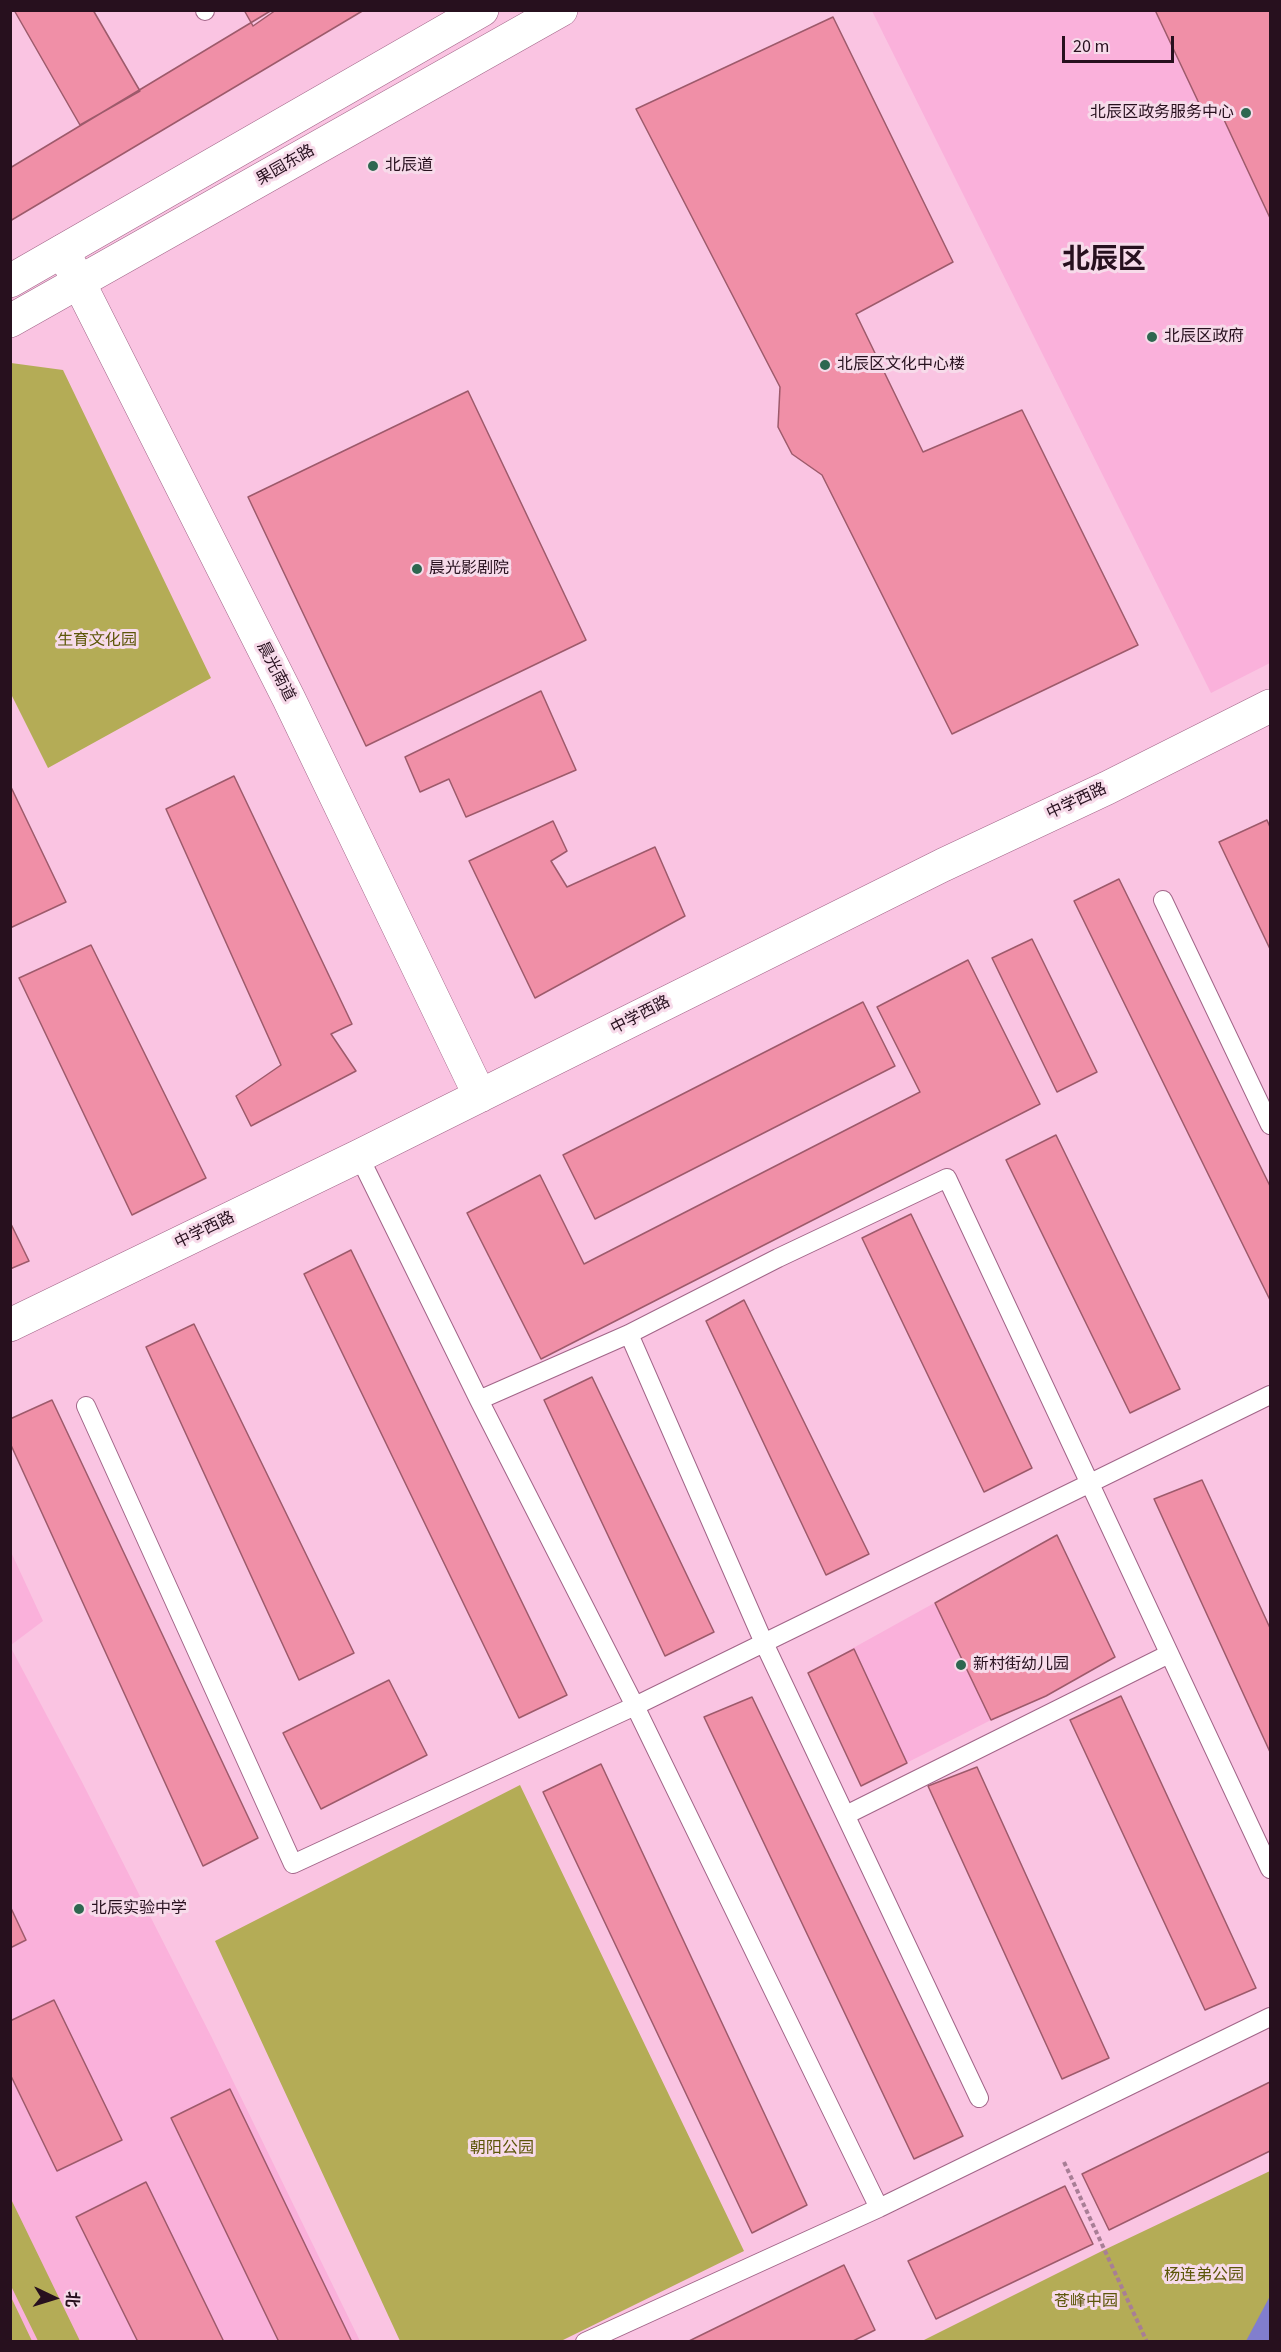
<!DOCTYPE html>
<html>
<head>
<meta charset="utf-8">
<style>
	body { margin:0 }
	#map { position:relative; width:1281px; height:2352px; overflow:hidden; background:#fac4e2; font-family:"Source Sans 3","Noto Sans SC",sans-serif }
	canvas { display:block }
	.frame { position:absolute; inset:0; border:12px solid #27101e; pointer-events:none }
	.north { position:absolute; left:24px; top:2268px; width:60px; height:60px; -webkit-text-stroke:4px #f7dbea; paint-order:stroke; rotate:94deg; font-size:16px; font-weight:700; line-height:24px; text-align:center; color:#27101e }
	.north::after { content:''; display:block; margin:auto; width:21px; height:27px; background:#27101e; clip-path:polygon(50% 0,100% 100%,50% 72%,0 100%) }
	.scale { position:absolute; left:1062px; top:36px; width:112px; height:27px; box-sizing:border-box; border:3px solid #27101e; border-top:0; padding-left:8px; font-size:18px; line-height:21px; white-space:nowrap; color:#27101e; -webkit-text-stroke:4px #f7dbea; paint-order:stroke }
</style>
</head>
<body>
<div id="map">
<canvas width="1281" height="2352"></canvas>
<div class="frame"></div>
<div class="north">北</div>
<div class="scale">20 m</div>
</div>
<script>
const ctx = document.querySelector('canvas').getContext('2d');
ctx.lineJoin = 'round';
function fill(path, color) {
  ctx.fillStyle = color;
  ctx.fill(path, 'evenodd');
}
function toPath(rows) {
  const path = new Path2D();
  for (const r of rows) {
    path.moveTo(r[0], r[1]);
    for (let i = 2; i < r.length; i += 2) path.lineTo(r[i], r[i + 1]);
  }
  return path;
}
function stroke(path, color, width, dash) {
  ctx.strokeStyle = color;
  ctx.lineWidth = width;
  ctx.lineCap = dash ? 'butt' : 'round';
  ctx.setLineDash(dash || []);
  ctx.stroke(path);
}
function label(font, color, halo, rows, align = 'center') {
  ctx.font = font + ' "Source Sans 3","Noto Sans SC",sans-serif';
  ctx.lineWidth = 6;
  ctx.setLineDash([]);
  ctx.textBaseline = 'middle';
  ctx.strokeStyle = halo;
  ctx.fillStyle = color;
  for (const [text, x, y, turn = 0] of rows) {
    ctx.save();
    ctx.translate(x, y);
    ctx.rotate((+turn || 0) * Math.PI / 180);
    ctx.textAlign = isNaN(turn) ? turn : align;
    if (halo) ctx.strokeText(text, 0, 0);
    ctx.fillText(text, 0, 0);
    ctx.restore();
  }
}
fill(toPath([
	[872,11,1270,11,1270,663,1211,693],
	[1057,1535,1115,1657,861,1786,808,1673],
	[11,1552,43,1621,11,1645],
	[10,1646,82,1782,211,2036,360,2341,11,2341]
]), '#fab1db');
fill(toPath([
	[11,363,63,370,211,678,48,768,11,694],
	[520,1785,744,2251,561,2341,400,2341,215,1941],
	[1270,2171,1270,2341,920,2342,1104,2250],
	[10,2199,11,2199,80,2341,38,2341,11,2286],
	[10,2297,11,2297,32,2341,11,2341]
]), '#b4ac56');
fill(toPath([
	[1270,2296,1270,2341,1246,2341]
]), '#817ece');
const building = toPath([
	[14,10,93,10,140,91,80,125,14,10],
	[244,10,276,10,253,26,244,10],
	[272,10,364,10,10,221,10,168,272,10],
	[1155,10,1270,10,1270,218,1219,109,1205,116,1155,10],
	[833,17,953,262,856,314,923,452,1022,410,1138,645,952,734,822,475,792,454,778,427,780,387,636,109,833,17],
	[468,391,586,640,366,746,248,497,468,391],
	[541,691,576,770,466,817,449,779,420,792,405,757,541,691],
	[234,776,352,1024,331,1034,356,1071,251,1126,236,1096,281,1065,166,809,234,776],
	[10,785,66,902,10,928,10,785],
	[1267,820,1270,827,1270,949,1219,842,1267,820],
	[553,821,567,851,551,861,567,887,655,847,685,916,535,998,469,861,553,821],
	[1119,879,1270,1186,1270,1300,1074,901,1119,879],
	[1032,939,1097,1072,1057,1092,992,958,1032,939],
	[91,945,206,1178,132,1215,19,978,91,945],
	[968,960,1040,1104,541,1359,467,1213,540,1175,584,1264,920,1092,877,1007,968,960],
	[863,1002,895,1066,595,1219,563,1155,863,1002],
	[1056,1135,1180,1389,1130,1413,1006,1160,1056,1135],
	[911,1214,1032,1468,984,1492,862,1238,911,1214],
	[10,1222,29,1261,10,1269,10,1222],
	[351,1250,567,1695,519,1718,304,1274,351,1250],
	[744,1300,869,1554,826,1575,706,1321,744,1300],
	[194,1324,354,1653,299,1680,146,1347,194,1324],
	[592,1377,714,1632,665,1656,544,1400,592,1377],
	[52,1400,258,1838,203,1866,10,1443,10,1419,52,1400],
	[1202,1480,1270,1628,1270,1752,1154,1499,1202,1480],
	[1057,1535,1115,1657,1046,1696,991,1720,935,1603,1057,1535],
	[854,1649,907,1763,861,1786,808,1673,854,1649],
	[389,1680,427,1755,321,1809,283,1733,389,1680],
	[1121,1696,1256,1988,1205,2010,1070,1720,1121,1696],
	[752,1697,963,2136,914,2159,704,1717,752,1697],
	[601,1764,807,2205,752,2233,543,1792,601,1764],
	[977,1767,1109,2058,1062,2079,928,1786,977,1767],
	[10,1906,26,1940,10,1948,10,1906],
	[54,2000,122,2140,57,2171,10,2074,10,2021,54,2000],
	[1270,2082,1270,2151,1109,2230,1082,2174,1270,2082],
	[230,2089,352,2342,279,2342,171,2118,230,2089],
	[146,2182,224,2342,138,2342,76,2217,146,2182],
	[1065,2186,1093,2244,936,2319,908,2261,1065,2186],
	[844,2265,875,2330,851,2342,687,2342,844,2265]
]);
fill(building, '#f08fa7');
stroke(building, '#9d5a6b', 1.5);
const lane = toPath([
	[205,10,205,11],
	[1163,900,1270,1125],
	[359,1156,479,1400,635,1706,879,2208],
	[629,1334,764,1643,979,2098],
	[479,1400,629,1334,778,1258,947,1178,1270,1869],
	[86,1406,293,1864,635,1706,1270,1395],
	[846,1815,1169,1654],
	[585,2342,879,2208,1270,2017]
]);
const street = toPath([
	[63,251,289,699,480,1096],
	[10,1325,359,1156,943,865,1107,788,1270,706]
]);
const secondary = toPath([
	[10,281,482,10],
	[10,321,561,10]
]);
stroke(lane, '#a16588', 20);
stroke(street, '#a16588', 34);
stroke(secondary, '#a16588', 34);
stroke(toPath([
	[1064,2162,1147,2342]
]), '#a87e96', 4, [4.5, 3]);
stroke(lane, '#fff', 18);
stroke(street, '#fff', 33);
stroke(secondary, '#fff', 33);
for (const [x, y, r, color] of [
	[1246,113,6,"#2e6750"],
	[373,166,6,"#2e6750"],
	[1152,337,6,"#2e6750"],
	[825,365,6,"#2e6750"],
	[417,569,6,"#2e6750"],
	[961,1665,6,"#2e6750"],
	[79,1909,6,"#2e6750"]
]) {
  const dot = new Path2D();
  dot.arc(x, y, r, 0, 2 * Math.PI);
  ctx.fillStyle = color;
  ctx.fill(dot);
  stroke(dot, '#f7dbea', 2);
}
label('16px', '#27101e', '#f7dbea', [
	["北辰区政务服务中心",1234,113,"right"],
	["北辰道",385,166],
	["北辰区政府",1164,337],
	["北辰区文化中心楼",837,365],
	["晨光影剧院",429,569],
	["新村街幼儿园",973,1665],
	["北辰实验中学",91,1909]
], 'left');
label('16px', '#27101e', '#f7dbea', [
	["果园东路",286,166,-30],
	["晨光南道",275,672,63],
	["中学西路",1077,802,-25],
	["中学西路",641,1016,-27],
	["中学西路",205,1231,-26]
]);
label('16px', '#5c5609', '#f7dbea', [
	["生育文化园",97,641],
	["朝阳公园",502,2149],
	["杨连弟公园",1204,2276],
	["苍峰中园",1086,2302]
]);
label('bold 28px', '#27101e', '#f7dbea', [
	["北辰区",1104,262]
]);
</script>
</body>
</html>
